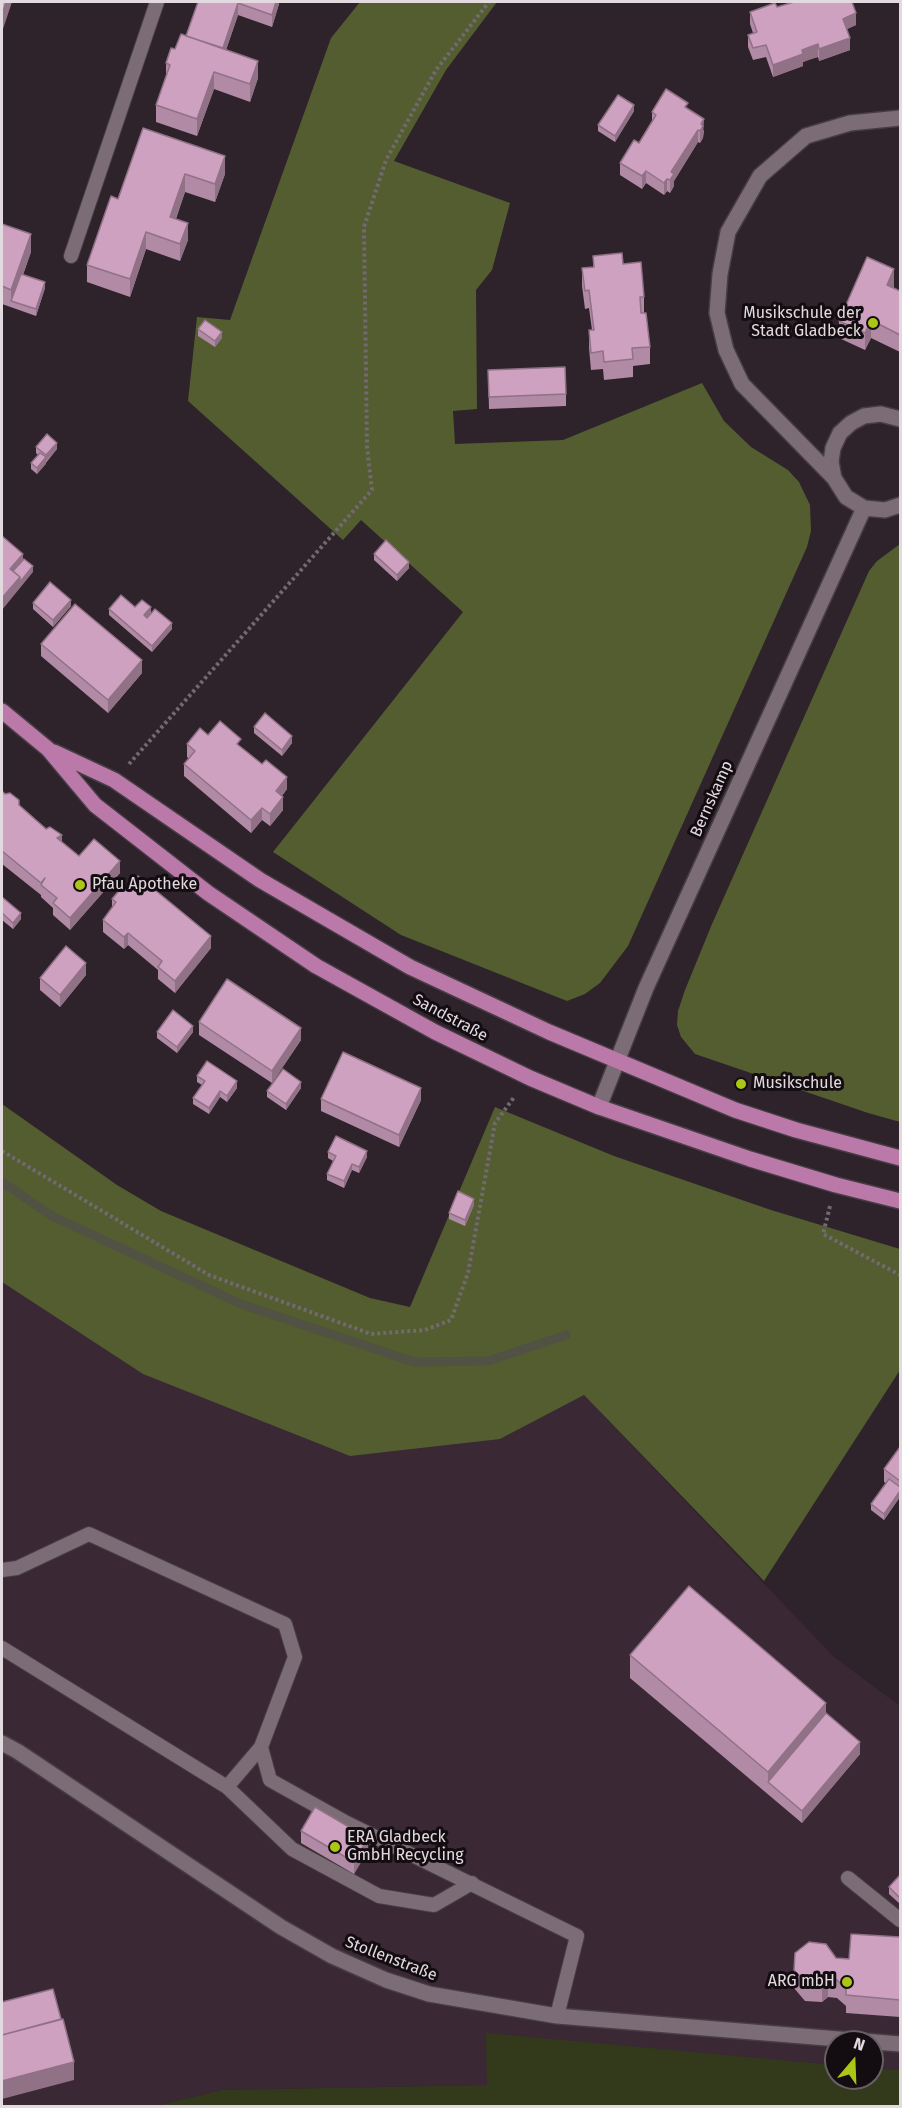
<!DOCTYPE html>
<html>
<head>
<meta charset="utf-8">
<style>
	body { margin:0 }
	#map { position:relative; width:902px; height:2108px; overflow:hidden; background:#2e222b; font-family:"Fira Sans",sans-serif }
	canvas { display:block }
	.frame { position:absolute; inset:0; border:3px solid #e3dae0; pointer-events:none }
	.north { position:absolute; left:824px; top:2030px; width:60px; height:60px; box-sizing:border-box; background:#130d11; border:2px solid #665f64; border-radius:50%; rotate:19deg; font-size:16px; font-weight:700; line-height:24px; text-align:center; color:#e3dae0 }
	.north::after { content:''; display:block; margin:auto; width:21px; height:27px; background:#abc614; clip-path:polygon(50% 0,100% 100%,50% 72%,0 100%) }
</style>
</head>
<body>
<div id="map">
<canvas width="902" height="2108"></canvas>
<div class="frame"></div>
<div class="north">N</div>
</div>
<script>
const ctx = document.querySelector('canvas').getContext('2d');
ctx.lineJoin = 'round';
function fill(path, color) {
  ctx.fillStyle = color;
  ctx.fill(path, 'evenodd');
}
function toPath(rows) {
  const path = new Path2D();
  for (const r of rows) {
    path.moveTo(r[0], r[1]);
    for (let i = 2; i < r.length; i += 2) path.lineTo(r[i], r[i + 1]);
  }
  return path;
}
function stroke(path, color, width, dash) {
  ctx.strokeStyle = color;
  ctx.lineWidth = width;
  ctx.lineCap = dash ? 'butt' : 'round';
  ctx.setLineDash(dash || []);
  ctx.stroke(path);
}
function label(font, color, halo, rows, align = 'center') {
  ctx.font = font + ' "Fira Sans",sans-serif';
  ctx.lineWidth = 6;
  ctx.setLineDash([]);
  ctx.textBaseline = 'middle';
  ctx.strokeStyle = halo;
  ctx.fillStyle = color;
  for (const [text, x, y, turn = 0] of rows) {
    ctx.save();
    ctx.translate(x, y);
    ctx.rotate((+turn || 0) * Math.PI / 180);
    ctx.textAlign = isNaN(turn) ? turn : align;
    if (halo) ctx.strokeText(text, 0, 0);
    ctx.fillText(text, 0, 0);
    ctx.restore();
  }
}
fill(toPath([
	[2,1282,143,1374,500,1439,584,1395,834,1657,900,1706,900,1731,898,1734,900,1736,900,2070,872,2068,872,2042,836,2042,836,2065,486,2034,488,2085,222,2090,156,2106,2,2106]
]), '#3a2835');
fill(toPath([
	[486,2033,836,2065,836,2078,872,2078,872,2068,900,2070,900,2106,156,2106,222,2090,487,2085]
]), '#333a1c');
fill(toPath([
	[360,2,497,2,446,70,394,161,510,203,492,270,476,290,477,409,453,411,455,444,563,440,702,383,724,421,751,447,788,470,799,482,810,505,811,531,807,547,628,946,600,983,585,994,567,1001,401,935,273,852,463,612,361,520,343,540,188,401,197,317,230,320,331,38],
	[900,544,900,1122,868,1113,695,1054,681,1037,677,1025,678,1011,685,990,712,924,869,571,877,561],
	[2,1104,117,1185,161,1211,370,1298,410,1307,495,1107,614,1156,771,1210,900,1249,900,1370,764,1581,584,1395,500,1439,350,1456,143,1374,2,1282]
]), '#535d30');
stroke(toPath([
	[2,1182,52,1216,241,1304,414,1362,488,1361,566,1335]
]), '#515243', 9);
const service = toPath([
	[71,256,157,2],
	[2,1570,17,1568,89,1534,285,1624,295,1657,261,1747,227,1787],
	[2,1648,227,1787,292,1849,379,1896,434,1905,472,1883],
	[261,1747,270,1780,347,1823,577,1936,557,2016],
	[848,1878,900,1920]
]);
const minor = toPath([
	[900,118,850,123,806,136,760,176,728,232,720,274,717,313,726,350,742,384,834,478,846,497,864,508,885,510,900,505],
	[834,478,831,462,833,448,840,433,851,423,864,416,881,414,900,419],
	[599,1107,646,988,864,508],
	[2,1743,17,1751,281,1927,332,1956,386,1980,429,1994,557,2016,900,2044]
]);
const primary = toPath([
	[2,711,48,749,95,805,208,893,316,966,435,1032,530,1078,599,1107,750,1159,836,1185,900,1201],
	[54,752,114,780,260,880,410,967,549,1032,735,1110,796,1130,900,1158]
]);
stroke(service, '#473d44', 16);
stroke(minor, '#473d44', 18);
stroke(primary, '#473d44', 18);
stroke(toPath([
	[129,764,372,490,367,447,364,227,386,160,436,70,489,2],
	[2,1151,209,1275,371,1334,425,1330,451,1320,468,1273,495,1123,515,1096],
	[830,1206,823,1234,900,1275]
]), '#736970', 4, [3, 3]);
stroke(service, '#7b6c76', 14);
stroke(minor, '#7b6c76', 15);
stroke(primary, '#bb79aa', 15);
fill(toPath([
	[198,2,279,2,279,4,272,27,238,15,226,50,258,78,250,102,214,89,197,136,156,122,156,105,166,78,166,63,186,36],
	[777,7,856,25,847,29,850,50,819,61,818,57,810,59,803,62,803,66,773,77,766,57,753,60,748,47,748,35,753,33,750,24,750,12],
	[688,109,704,131,703,138,700,143,698,142,674,181,674,186,670,193,667,191,664,195,646,183,642,189,620,175,620,163,639,143,652,122,652,112],
	[634,111,615,142,598,131,598,125],
	[143,128,225,174,215,202,185,192,176,219,188,240,180,261,146,249,130,297,87,282,87,265,118,199],
	[2,224,31,252,23,275,45,288,36,316,2,304],
	[593,256,623,264,644,297,644,313,650,347,650,364,633,366,633,377,604,380,603,369,591,370,589,348,589,330,592,330,589,308,585,309,582,286,582,268,593,267],
	[894,287,894,288,900,291,900,352,871,338,865,350,839,338,839,321],
	[198,329,222,338,215,347,198,336],
	[488,370,566,394,566,406,489,409],
	[36,447,57,449,37,474,31,469,31,463,38,455,36,453],
	[374,554,409,568,397,581,374,560],
	[33,603,71,606,53,627,33,609],
	[135,607,151,613,172,629,152,652,109,615,109,609],
	[41,644,142,673,108,713,41,656],
	[254,727,292,743,282,756,254,733],
	[208,735,241,747,287,789,282,796,283,810,270,826,262,820,251,833,184,776,184,764,189,759,187,757,187,744],
	[2,791,79,856,120,873,70,930,53,915,53,908,41,897,41,895,2,864],
	[2,897,21,919,13,929,2,920],
	[112,899,211,948,175,993,158,979,158,970,128,945,124,949,103,932,103,920,112,908],
	[86,975,60,1007,40,990,40,978],
	[199,1022,301,1040,272,1083,199,1035],
	[157,1032,193,1032,177,1053,157,1038],
	[197,1076,237,1088,227,1102,220,1097,209,1114,193,1104,193,1098,202,1085,197,1082],
	[301,1088,286,1110,267,1097,267,1091],
	[321,1099,421,1100,399,1147,321,1111],
	[328,1152,367,1157,359,1173,352,1170,344,1188,327,1180,327,1174,333,1161,328,1158],
	[474,1205,465,1226,449,1219,449,1213],
	[900,1447,900,1497,884,1520,871,1510,871,1504,886,1483,884,1482,884,1469],
	[630,1655,826,1713,860,1754,802,1823,630,1678],
	[301,1831,368,1850,354,1874,301,1843],
	[900,1875,900,1904,889,1894,889,1887],
	[900,1937,900,2017,846,2013,846,2006,837,1998,828,1997,822,2002,805,2001,794,1988,794,1970,849,1959]
]), '#b18aa5');
fill(toPath([
	[6,2,12,2,2,32,2,15],
	[276,2,279,2,279,4,272,27,272,15],
	[238,3,238,15,221,65,221,53],
	[856,13,856,25,843,31,843,19],
	[850,38,850,50,819,61,819,49],
	[818,44,818,57,803,62,803,66,773,77,773,65,802,50],
	[258,61,258,78,250,102,250,84],
	[214,72,214,89,197,136,197,119],
	[634,105,634,111,615,142,615,136],
	[704,119,703,138,700,143,700,131,701,124],
	[698,130,698,142,674,181,674,186,670,193,670,180,671,172],
	[225,156,225,174,215,202,215,184],
	[646,171,646,183,642,189,642,176],
	[185,174,185,192,170,234,170,217],
	[667,179,667,191,664,195,664,183],
	[188,223,188,240,180,261,180,244],
	[146,232,146,249,130,297,130,279],
	[31,234,31,252,13,302,11,301,11,290],
	[894,269,894,287,887,302,887,285],
	[45,282,45,288,36,316,36,309],
	[871,320,871,338,865,350,865,333],
	[222,332,222,338,215,347,215,341],
	[57,443,57,449,46,461,46,455],
	[46,457,46,464,37,474,37,468],
	[23,554,23,566,13,577,10,569],
	[409,562,409,568,397,581,397,575],
	[33,566,33,572,2,610,2,598,20,577],
	[71,600,71,606,53,627,53,620],
	[151,607,151,613,144,621,144,615],
	[172,623,172,629,152,652,152,646],
	[142,660,142,673,108,713,108,700],
	[292,736,292,743,282,756,282,750],
	[287,777,287,789,276,803,276,791],
	[283,797,283,810,270,826,270,814],
	[262,808,262,820,251,833,251,820],
	[62,835,62,847,57,838],
	[120,861,120,873,70,930,70,918],
	[21,913,21,919,13,929,13,923],
	[128,933,128,945,124,949,124,937],
	[211,936,211,948,175,993,175,981],
	[86,963,86,975,60,1007,60,995],
	[193,1026,193,1032,177,1053,177,1047],
	[301,1028,301,1040,272,1083,272,1071],
	[237,1081,237,1088,227,1102,227,1096],
	[301,1082,301,1088,286,1110,286,1104],
	[421,1088,421,1100,399,1147,399,1135],
	[220,1091,220,1097,209,1114,209,1108],
	[367,1151,367,1157,359,1173,359,1167],
	[352,1164,352,1170,344,1188,344,1181],
	[474,1199,474,1205,465,1226,465,1220],
	[900,1491,900,1497,884,1520,884,1514],
	[826,1703,826,1725,768,1782,768,1794,768,1772],
	[860,1742,860,1754,802,1823,802,1811],
	[368,1838,368,1850,354,1874,354,1862],
	[828,1979,828,1997,822,2002,822,1985],
	[74,2062,74,2080,2,2099,2,2081]
]), '#907186');
const building = toPath([
	[2,2,6,2,2,15,2,2],
	[198,2,276,2,272,15,238,3,223,48,186,36,198,2],
	[794,2,852,2,856,13,843,19,850,38,819,49,818,44,802,50,803,54,773,65,766,45,753,48,748,35,757,32,750,12,775,3,777,7,794,2],
	[181,34,258,61,250,84,214,72,197,119,156,105,170,65,166,63,171,48,175,49,181,34],
	[666,89,688,103,685,107,704,119,701,124,703,126,700,131,698,130,671,172,674,174,670,180,667,179,664,183,646,171,642,176,620,163,634,140,639,143,656,115,652,112,666,89],
	[618,95,634,105,615,136,598,125,618,95],
	[143,128,225,156,215,184,185,174,170,217,188,223,180,244,146,232,130,279,87,265,111,196,118,199,143,128],
	[2,224,31,234,11,290,2,286,2,224],
	[622,253,623,264,641,262,644,297,640,297,641,313,646,313,650,347,632,348,633,359,604,362,603,351,591,353,589,330,594,330,589,290,585,291,582,268,594,267,593,256,622,253],
	[867,257,894,269,887,285,900,291,900,335,871,320,865,333,839,321,867,257],
	[21,274,45,282,36,309,11,301,21,274],
	[205,320,222,332,215,341,198,329,205,320],
	[565,367,566,394,489,397,488,370,565,367],
	[47,434,57,443,46,455,36,447,47,434],
	[40,453,46,457,37,468,31,463,40,453],
	[2,536,23,554,10,569,20,577,2,598,2,536],
	[386,540,409,562,397,575,374,554,386,540],
	[24,559,33,566,20,582,20,577,13,571,24,559],
	[50,582,71,600,53,620,33,603,50,582],
	[121,595,135,607,142,600,151,607,144,615,147,618,155,609,172,623,152,646,109,609,121,595],
	[75,604,142,660,108,700,41,644,75,604],
	[265,713,292,736,282,750,254,727,265,713],
	[220,721,241,739,237,744,262,764,266,760,287,777,276,791,283,797,270,814,262,808,251,820,184,764,195,751,187,744,200,728,208,735,220,721],
	[2,791,5,794,10,793,19,800,19,805,46,829,50,827,62,835,57,838,79,856,94,839,120,861,70,918,53,903,57,898,41,885,45,878,41,883,2,851,2,791],
	[138,876,211,936,175,981,158,967,162,961,128,933,124,937,103,920,116,902,112,899,122,887,126,890,138,876],
	[2,897,21,913,13,923,2,913,2,897],
	[66,946,86,963,60,995,40,978,66,946],
	[227,979,301,1028,272,1071,199,1022,227,979],
	[173,1010,193,1026,177,1047,157,1032,173,1010],
	[343,1052,421,1088,399,1135,321,1099,343,1052],
	[207,1061,237,1081,227,1096,220,1091,209,1108,193,1098,205,1081,197,1076,207,1061],
	[283,1069,301,1082,286,1104,267,1091,283,1069],
	[336,1136,367,1151,359,1167,352,1164,344,1181,327,1174,336,1156,328,1152,336,1136],
	[458,1191,474,1199,465,1220,449,1213,458,1191],
	[900,1447,900,1481,884,1469,900,1447],
	[889,1479,900,1487,900,1491,884,1514,871,1504,889,1479],
	[689,1586,826,1703,768,1772,630,1655,689,1586],
	[826,1713,860,1742,802,1811,768,1782,826,1713],
	[315,1807,368,1838,354,1862,301,1831,315,1807],
	[900,1875,900,1898,889,1887,900,1875],
	[851,1934,900,1937,900,2000,846,1995,846,1989,837,1980,828,1979,822,1985,805,1983,794,1970,795,1953,809,1942,826,1944,836,1958,849,1959,851,1934],
	[53,1989,61,2019,2,2035,2,2002,53,1989],
	[63,2019,74,2062,2,2081,2,2035,63,2019]
]);
fill(building, '#cea1c0');
stroke(building, '#907186', 1.5);
for (const [x, y, r, color] of [
	[873,323,6,"#abc614"],
	[80,885,6,"#abc614"],
	[741,1084,6,"#abc614"],
	[335,1847,6,"#abc614"],
	[847,1982,6,"#abc614"]
]) {
  const dot = new Path2D();
  dot.arc(x, y, r, 0, 2 * Math.PI);
  ctx.fillStyle = color;
  ctx.fill(dot);
  stroke(dot, '#130d11', 2);
}
label('16px', '#e3dae0', '#130d11', [
	["Musikschule der",861,314,"right"],
	["Stadt Gladbeck",861,332,"right"],
	["Pfau Apotheke",92,885],
	["Musikschule",753,1084],
	["ERA Gladbeck",347,1838],
	["GmbH Recycling",347,1856],
	["ARG mbH",835,1982,"right"]
], 'left');
label('16px', '#e3dae0', '#130d11', [
	["Bernskamp",712,799,-66],
	["Sandstraße",450,1018,28],
	["Stollenstraße",391,1959,21]
]);
</script>
</body>
</html>
